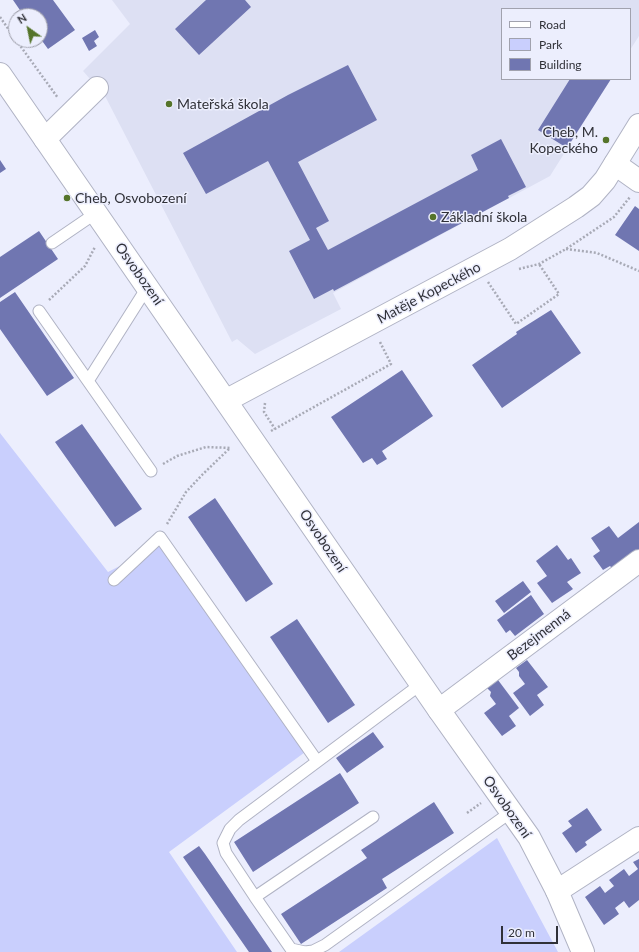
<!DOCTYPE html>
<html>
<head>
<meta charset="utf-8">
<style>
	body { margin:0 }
	#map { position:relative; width:639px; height:952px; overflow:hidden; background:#eceefd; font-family:Lato,sans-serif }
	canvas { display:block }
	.legend { position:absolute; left:501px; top:8px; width:130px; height:72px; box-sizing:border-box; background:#eceefd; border:1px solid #a1a2ae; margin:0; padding:5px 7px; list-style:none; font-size:12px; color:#303138 }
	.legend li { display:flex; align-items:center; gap:8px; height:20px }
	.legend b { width:20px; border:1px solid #a1a2ae }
	.north { position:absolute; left:8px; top:8px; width:40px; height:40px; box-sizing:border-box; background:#eceefd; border:1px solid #a1a2ae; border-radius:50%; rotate:327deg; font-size:11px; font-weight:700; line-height:16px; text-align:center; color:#303138 }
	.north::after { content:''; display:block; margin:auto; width:14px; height:18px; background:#55742a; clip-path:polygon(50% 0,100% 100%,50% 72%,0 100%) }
	.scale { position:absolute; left:501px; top:926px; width:57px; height:18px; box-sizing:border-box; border:2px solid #303138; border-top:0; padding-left:5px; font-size:12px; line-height:14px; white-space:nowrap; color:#303138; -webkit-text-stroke:3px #eceefd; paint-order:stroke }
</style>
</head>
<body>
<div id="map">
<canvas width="639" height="952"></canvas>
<ul class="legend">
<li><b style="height:5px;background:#fff"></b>Road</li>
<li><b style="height:11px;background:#c9cffd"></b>Park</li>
<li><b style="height:11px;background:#7076b1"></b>Building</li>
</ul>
<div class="north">N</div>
<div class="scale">20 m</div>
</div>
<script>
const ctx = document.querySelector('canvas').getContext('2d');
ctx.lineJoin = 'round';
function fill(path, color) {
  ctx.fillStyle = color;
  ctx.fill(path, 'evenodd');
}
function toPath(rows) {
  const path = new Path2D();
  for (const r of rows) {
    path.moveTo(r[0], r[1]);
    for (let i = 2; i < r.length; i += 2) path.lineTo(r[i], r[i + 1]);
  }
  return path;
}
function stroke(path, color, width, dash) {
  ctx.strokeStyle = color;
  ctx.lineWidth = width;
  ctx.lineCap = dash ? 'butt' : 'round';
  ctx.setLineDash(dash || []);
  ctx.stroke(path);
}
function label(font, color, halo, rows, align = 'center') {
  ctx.font = font + ' Lato,sans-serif';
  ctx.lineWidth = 3;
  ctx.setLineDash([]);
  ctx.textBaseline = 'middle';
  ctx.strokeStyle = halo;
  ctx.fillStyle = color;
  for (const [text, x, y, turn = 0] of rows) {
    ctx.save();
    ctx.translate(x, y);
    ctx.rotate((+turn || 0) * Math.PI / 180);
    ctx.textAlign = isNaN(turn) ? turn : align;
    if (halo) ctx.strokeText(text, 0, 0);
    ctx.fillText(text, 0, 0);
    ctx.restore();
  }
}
fill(toPath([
	[112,0,639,0,639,36,630,50,630,9,502,9,502,79,611,79,550,176,333,293,341,309,255,354,237,339,232,342,105,96,83,71,130,24]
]), '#dde0f3');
fill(toPath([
	[0,433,108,572,167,542,312,747,169,852,237,952,0,952],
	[497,838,558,952,339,952]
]), '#c9cffd');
fill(toPath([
	[13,0,53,0,75,30,48,49,40,38,40,16,24,16],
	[206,0,245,0,251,7,199,55,175,29],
	[95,30,99,37,94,41,97,46,89,51,82,38],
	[348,65,377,120,298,162,329,221,316,228,328,250,478,170,471,155,501,139,526,187,508,196,509,198,334,291,333,289,314,299,289,251,310,240,268,161,206,194,183,153,288,95],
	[570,79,611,79,567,148,538,130],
	[0,160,6,169,0,173],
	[635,206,639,209,639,251,615,235],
	[39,231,58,259,0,298,0,257],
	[15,292,74,378,47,396,0,329,0,302],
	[551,310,581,353,502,408,472,365,517,334,516,332],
	[402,370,433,416,382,451,387,459,377,465,372,458,363,463,331,417],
	[82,424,142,509,115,527,55,442],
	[215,498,273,584,246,602,188,517],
	[639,522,639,549,612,568,610,566,603,570,593,556,600,551,591,538,609,526,618,538],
	[557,545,568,560,571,558,581,573,567,582,573,589,552,603,537,583,547,576,536,561],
	[523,581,531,592,504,613,495,601],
	[531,595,544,614,515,636,510,630,506,633,497,620],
	[297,619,355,705,328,723,270,637],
	[527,660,548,687,537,695,544,705,530,716,513,693,525,684,519,676,519,672,516,668],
	[498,680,519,708,509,716,516,726,502,736,484,713,496,704,490,696,491,692,487,688],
	[373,732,384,747,347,773,336,758],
	[340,773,359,803,253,872,234,842],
	[434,802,454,833,382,879,387,888,301,944,281,914,367,858,361,850],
	[587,808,602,830,585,842,587,845,576,853,562,833,572,826,568,821],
	[199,846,205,854,272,952,249,952,183,857],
	[639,859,639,900,629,908,624,901,615,908,619,914,604,925,585,897,600,886,605,893,614,886,609,880,624,869,629,876,638,869,633,862]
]), '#7076b1');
const service = toPath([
	[52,243,96,213],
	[39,311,151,471],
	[88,381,148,286],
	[114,580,160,537,317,761],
	[421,684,239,820,230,829,223,843,226,853,255,897,291,949,305,952,313,951,325,945,511,812],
	[255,897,373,817]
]);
const minor = toPath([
	[45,139,97,88],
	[615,164,639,181],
	[439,710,639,561],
	[557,891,639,838]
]);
const tertiary = toPath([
	[0,74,439,710,529,837,557,891,583,952],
	[227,400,510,249,576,207,591,196,605,180,639,125]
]);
stroke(service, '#b0b3c4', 13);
stroke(minor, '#b0b3c4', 24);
stroke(tertiary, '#b0b3c4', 24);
stroke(toPath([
	[0,17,16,40],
	[16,40,58,98],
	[566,249,597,253,639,271],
	[519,269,539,264,566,249,614,217,630,197],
	[488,282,516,324,559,294,539,264],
	[49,300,85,266,95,247],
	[265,403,264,412,275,429],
	[271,431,391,364,380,342],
	[163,464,177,456,206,447,231,448],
	[167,524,186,492,203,474,230,448],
	[467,813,481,803]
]), '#a8aab6', 2.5, [2, 2]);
stroke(service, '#fff', 11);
stroke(minor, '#fff', 22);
stroke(tertiary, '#fff', 22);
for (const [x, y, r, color] of [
	[169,104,4,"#55742a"],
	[606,140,4,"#55742a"],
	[67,198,4,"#55742a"],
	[433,217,4,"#55742a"]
]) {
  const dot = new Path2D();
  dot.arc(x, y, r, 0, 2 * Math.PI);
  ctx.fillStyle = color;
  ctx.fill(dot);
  stroke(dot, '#eceefd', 1.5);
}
label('14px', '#303138', '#eceefd', [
	["Mateřská škola",177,104],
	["Cheb, M.",598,132,"right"],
	["Kopeckého",598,148,"right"],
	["Cheb, Osvobození",75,198],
	["Základní škola",441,217]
], 'left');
label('14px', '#303138', '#eceefd', [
	["Osvobození",139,274,55],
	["Matěje Kopeckého",429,293,-28],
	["Osvobození",323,541,56],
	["Bezejmenná",539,635,-37],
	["Osvobození",507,807,55]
]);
</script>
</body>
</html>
